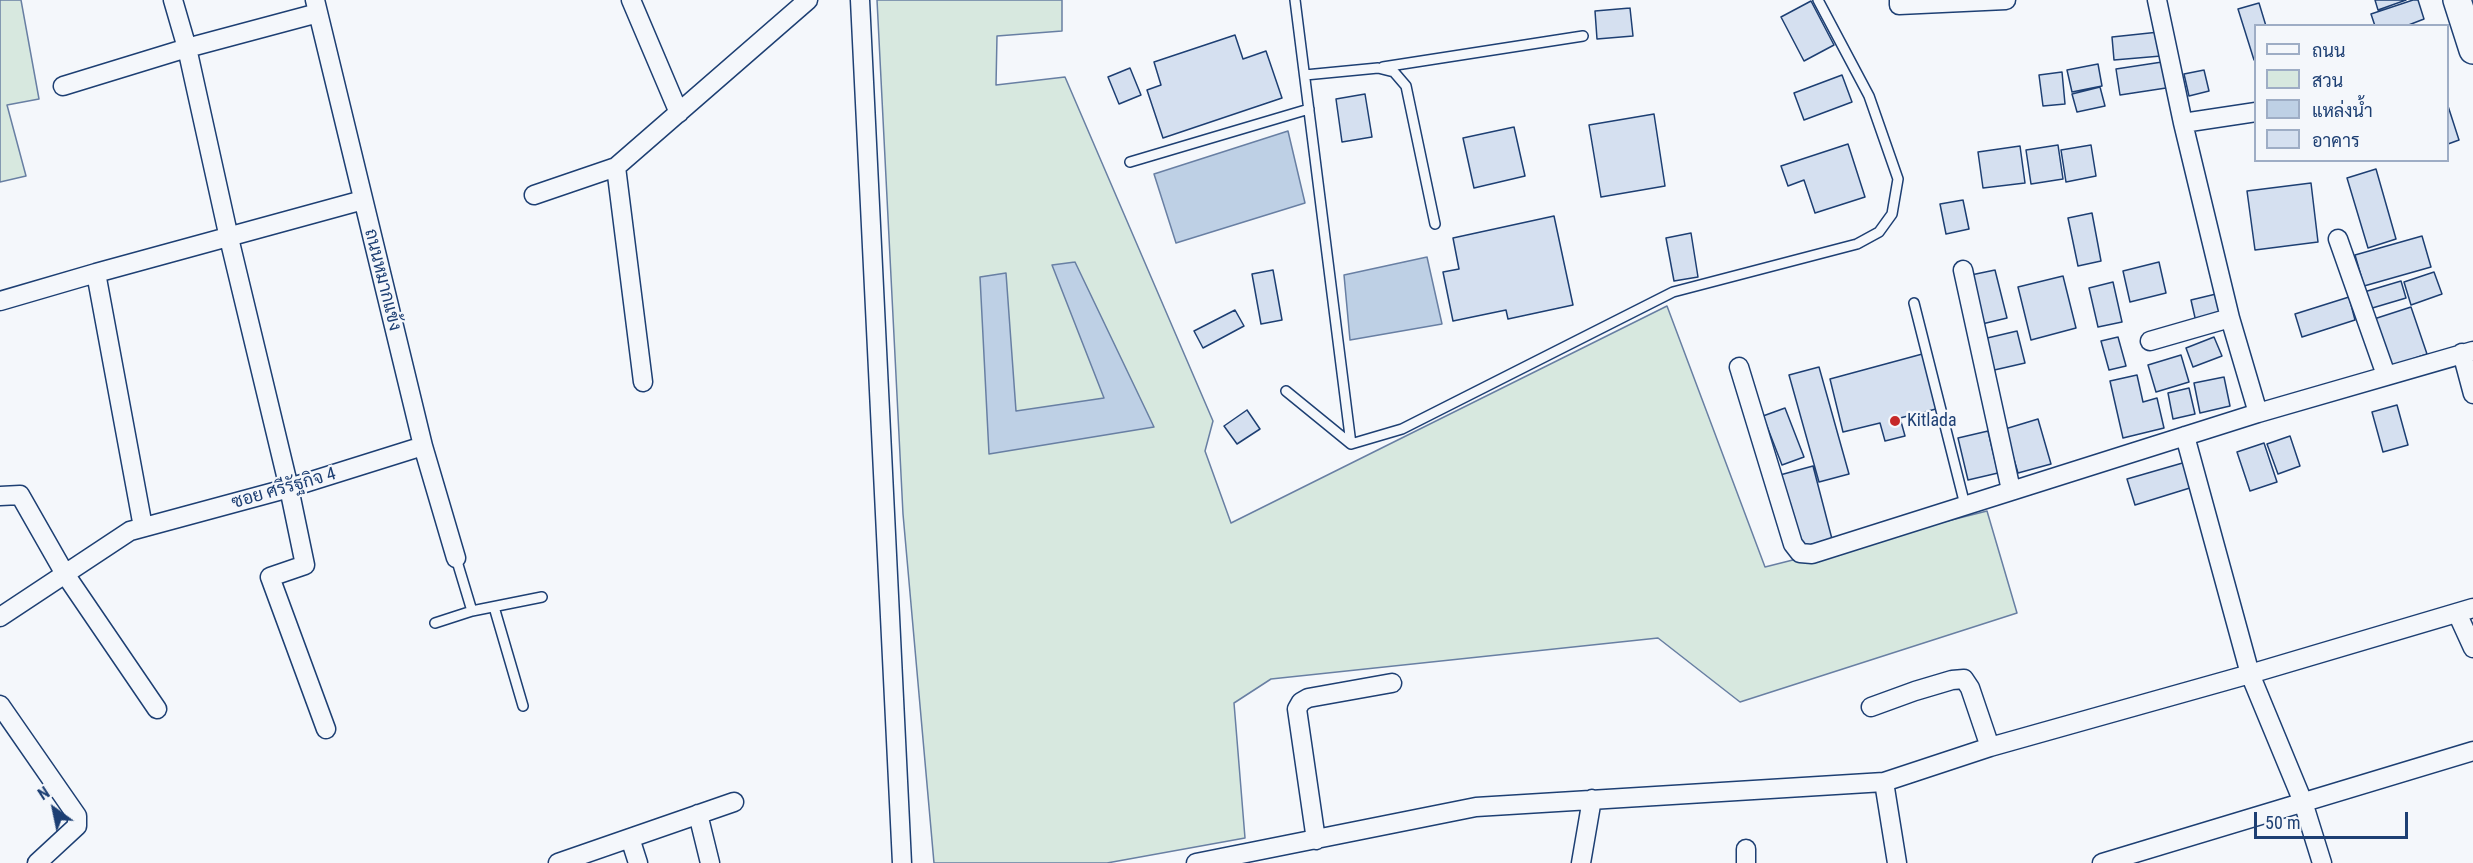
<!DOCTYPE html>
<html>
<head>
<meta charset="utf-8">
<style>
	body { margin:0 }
	#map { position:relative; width:2473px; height:863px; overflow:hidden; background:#f4f7fb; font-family:"Roboto Condensed",Sarabun,sans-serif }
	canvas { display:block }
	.legend { position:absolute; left:2254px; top:24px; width:195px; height:138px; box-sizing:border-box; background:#f4f7fb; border:2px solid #9eadc5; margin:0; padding:8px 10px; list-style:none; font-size:18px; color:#1d3f73 }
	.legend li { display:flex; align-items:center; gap:12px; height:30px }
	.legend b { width:30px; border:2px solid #9eadc5 }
	.north { position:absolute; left:24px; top:779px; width:60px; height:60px; -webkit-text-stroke:4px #f4f7fb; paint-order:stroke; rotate:327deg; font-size:16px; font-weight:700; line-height:24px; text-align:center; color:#1d3f73 }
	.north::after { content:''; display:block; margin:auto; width:21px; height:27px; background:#1d3f73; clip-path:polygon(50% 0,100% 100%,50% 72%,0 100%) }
	.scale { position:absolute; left:2254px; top:812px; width:154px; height:27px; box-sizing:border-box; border:3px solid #1d3f73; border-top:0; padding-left:8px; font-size:18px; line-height:21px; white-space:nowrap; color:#1d3f73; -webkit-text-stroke:4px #f4f7fb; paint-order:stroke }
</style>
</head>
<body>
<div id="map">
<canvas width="2473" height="863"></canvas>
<ul class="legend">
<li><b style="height:8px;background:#f4f7fb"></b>ถนน</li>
<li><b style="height:16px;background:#d7e8df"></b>สวน</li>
<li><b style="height:16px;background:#bed0e5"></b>แหล่งน้ำ</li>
<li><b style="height:16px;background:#d5e0f0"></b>อาคาร</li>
</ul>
<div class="north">N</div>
<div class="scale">50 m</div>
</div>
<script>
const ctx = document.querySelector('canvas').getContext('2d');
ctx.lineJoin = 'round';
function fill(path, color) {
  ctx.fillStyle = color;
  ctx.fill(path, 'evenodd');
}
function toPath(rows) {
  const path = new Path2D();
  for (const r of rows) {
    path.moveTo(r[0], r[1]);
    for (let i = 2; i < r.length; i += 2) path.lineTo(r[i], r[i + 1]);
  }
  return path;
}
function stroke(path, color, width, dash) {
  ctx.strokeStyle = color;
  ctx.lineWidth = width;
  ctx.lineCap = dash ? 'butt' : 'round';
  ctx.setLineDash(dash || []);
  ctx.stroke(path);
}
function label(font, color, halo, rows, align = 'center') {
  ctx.font = font + ' "Roboto Condensed",Sarabun,sans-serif';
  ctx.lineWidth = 4.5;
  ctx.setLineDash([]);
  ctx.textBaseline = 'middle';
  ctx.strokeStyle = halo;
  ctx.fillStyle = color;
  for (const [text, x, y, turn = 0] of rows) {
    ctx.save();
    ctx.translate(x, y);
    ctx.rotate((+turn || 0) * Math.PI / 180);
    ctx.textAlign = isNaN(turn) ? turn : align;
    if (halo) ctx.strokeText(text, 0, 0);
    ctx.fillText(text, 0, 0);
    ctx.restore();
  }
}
const green = toPath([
	[0,0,21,0,39,99,7,105,26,176,0,182,0,0],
	[877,0,1062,0,1062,31,997,36,996,85,1065,77,1213,421,1205,451,1231,523,1667,306,1765,567,1987,511,2017,613,1740,702,1658,638,1271,679,1234,703,1245,838,1107,863,934,863,903,514,877,0]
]);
fill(green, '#d7e8df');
stroke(green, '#687fa3', 1.5);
const water = toPath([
	[1288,131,1305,203,1176,243,1154,174,1288,131],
	[1427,257,1442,324,1350,340,1344,275,1427,257],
	[1075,262,1154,427,989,454,980,277,1006,273,1016,411,1104,398,1052,265,1075,262]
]);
fill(water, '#bed0e5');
stroke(water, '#687fa3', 1.5);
const building = toPath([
	[2375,0,2406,0,2378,10,2375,0],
	[2413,0,2418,0,2424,19,2406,26,2375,26,2371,14,2413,0],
	[1811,1,1834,45,1804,61,1781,17,1811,1],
	[2259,3,2266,26,2256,26,2256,59,2254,60,2238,9,2259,3],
	[1630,8,1633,36,1597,39,1595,11,1630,8],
	[2159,32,2161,56,2114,60,2112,37,2159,32],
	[1235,35,1243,59,1266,51,1282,98,1163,138,1147,90,1161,85,1154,62,1235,35],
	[2162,62,2166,88,2120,95,2116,69,2162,62],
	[2098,64,2102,86,2072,92,2067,70,2098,64],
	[1130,68,1141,95,1119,104,1108,77,1130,68],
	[2204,70,2209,91,2189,96,2184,74,2204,70],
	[2062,72,2065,104,2043,106,2039,75,2062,72],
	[1842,75,1852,102,1804,120,1794,93,1842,75],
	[2100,87,2105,106,2077,112,2072,94,2100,87],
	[1365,94,1372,137,1342,142,1336,99,1365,94],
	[2448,106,2459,140,2448,144,2448,106],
	[1654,114,1665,186,1601,197,1589,125,1654,114],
	[1514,127,1525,176,1474,188,1463,138,1514,127],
	[1848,144,1865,197,1815,213,1804,180,1788,186,1781,166,1848,144],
	[2058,145,2063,179,2031,184,2026,150,2058,145],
	[2091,145,2096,176,2066,182,2061,150,2091,145],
	[2020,146,2025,183,1983,188,1978,152,2020,146],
	[2376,169,2396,239,2368,248,2347,178,2376,169],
	[2311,183,2318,242,2255,250,2247,191,2311,183],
	[1963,200,1969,229,1946,234,1940,204,1963,200],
	[2092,213,2101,261,2078,266,2068,218,2092,213],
	[1554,216,1573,305,1508,319,1506,310,1453,321,1443,272,1459,269,1453,238,1554,216],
	[1691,233,1698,277,1674,281,1666,238,1691,233],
	[2422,236,2431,267,2364,286,2355,255,2422,236],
	[2159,262,2166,293,2130,302,2123,271,2159,262],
	[1273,270,1282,320,1261,324,1252,274,1273,270],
	[1995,270,2007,318,1982,324,1971,275,1995,270],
	[2434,272,2442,294,2411,305,2404,282,2434,272],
	[2063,276,2076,328,2031,340,2018,287,2063,276],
	[2401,281,2406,298,2369,309,2364,292,2401,281],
	[2113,282,2122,322,2098,327,2089,288,2113,282],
	[2216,294,2221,316,2196,322,2191,300,2216,294],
	[2349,297,2355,320,2302,337,2295,314,2349,297],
	[2411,307,2427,354,2389,367,2374,319,2411,307],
	[1235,310,1244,326,1203,348,1194,331,1235,310],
	[2017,331,2025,363,1990,371,1983,339,2017,331],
	[2118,337,2126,366,2109,370,2101,341,2118,337],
	[2214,337,2222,356,2193,367,2186,348,2214,337],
	[1926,353,1940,408,1900,418,1905,436,1885,441,1880,423,1843,432,1830,379,1926,353],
	[2181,355,2189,382,2156,392,2148,365,2181,355],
	[1819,367,1849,474,1819,482,1789,375,1819,367],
	[2137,375,2143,402,2157,398,2164,428,2123,438,2110,381,2137,375],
	[2224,377,2230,406,2200,413,2194,383,2224,377],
	[2189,388,2195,414,2173,419,2168,393,2189,388],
	[2397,405,2408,445,2383,452,2372,412,2397,405],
	[1785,408,1804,457,1782,465,1763,416,1785,408],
	[1247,410,1260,429,1237,444,1224,426,1247,410],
	[2038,419,2051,464,2018,473,2005,429,2038,419],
	[1988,431,1998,473,1968,480,1958,438,1988,431],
	[2290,436,2300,466,2278,474,2267,444,2290,436],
	[2264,443,2277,482,2250,491,2237,452,2264,443],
	[2186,462,2193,487,2135,505,2127,479,2186,462],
	[1813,466,1832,539,1798,548,1780,475,1813,466]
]);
fill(building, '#d5e0f0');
stroke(building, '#1d3f73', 1.5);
const lane = toPath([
	[1295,0,1351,444],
	[1383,67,1583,36],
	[1305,75,1378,68,1394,72,1406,86,1435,224],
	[1130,162,1309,109],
	[1914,303,1965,505],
	[1286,391,1351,444,1402,429,1673,292,1857,244,1879,232,1892,214,1898,179,1869,96,1818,0],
	[456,558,472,611],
	[494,607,523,706],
	[435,623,472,611,542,597]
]);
const street = toPath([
	[173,0,187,48,229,238,289,488,305,565,270,577,326,729],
	[315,0,423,446,456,558],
	[631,0,679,113],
	[860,0,902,863],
	[1899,0,1899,5,2006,0],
	[2157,0,2183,123,2230,318,2258,413,2473,351],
	[63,86,187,48,318,13],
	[2183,123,2256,112],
	[616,167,643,382],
	[534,195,616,167,808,0],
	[2338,239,2386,375],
	[1963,270,2011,490],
	[0,301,96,273],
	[2150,341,2230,318],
	[2462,353,2473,394],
	[1739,367,1793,544,1800,553,1812,554,2258,413],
	[2185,436,2250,674,2303,802,2322,863],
	[0,496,20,495,65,574,157,709],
	[143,527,96,273,363,200],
	[2457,613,2473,648],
	[0,617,130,531,289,488,423,446],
	[0,705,77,816,77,826,37,863],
	[1871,707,1915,691,1952,680,1964,679,1970,688,1990,747],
	[1884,782,1897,863],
	[698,814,710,863],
	[630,838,638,863],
	[1316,840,1297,709,1301,702,1308,698,1392,683],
	[558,863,734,802],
	[1196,863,1476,807,1884,782,1990,747,2250,674,2473,608],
	[1581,863,1592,799],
	[1746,863,1746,849],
	[2102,863,2473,751]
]);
const secondary = toPath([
	[2457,0,2473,50]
]);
stroke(lane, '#1d3f73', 12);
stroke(street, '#1d3f73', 21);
stroke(secondary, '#1d3f73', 30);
stroke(lane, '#f4f7fb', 9);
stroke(street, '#f4f7fb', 18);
stroke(secondary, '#f4f7fb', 27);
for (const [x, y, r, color] of [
	[1895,421,6,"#c62828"]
]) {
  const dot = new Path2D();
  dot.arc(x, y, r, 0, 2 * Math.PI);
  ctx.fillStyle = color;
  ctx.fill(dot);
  stroke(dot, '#f4f7fb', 2);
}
label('18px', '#1d3f73', '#f4f7fb', [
	["ถนนหมากแข้ง",382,280,76],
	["ซอย ศรีรัฐกิจ 4",284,489,-16]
]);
label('18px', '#1d3f73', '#f4f7fb', [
	["Kitlada",1907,421]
], 'left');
</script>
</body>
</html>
